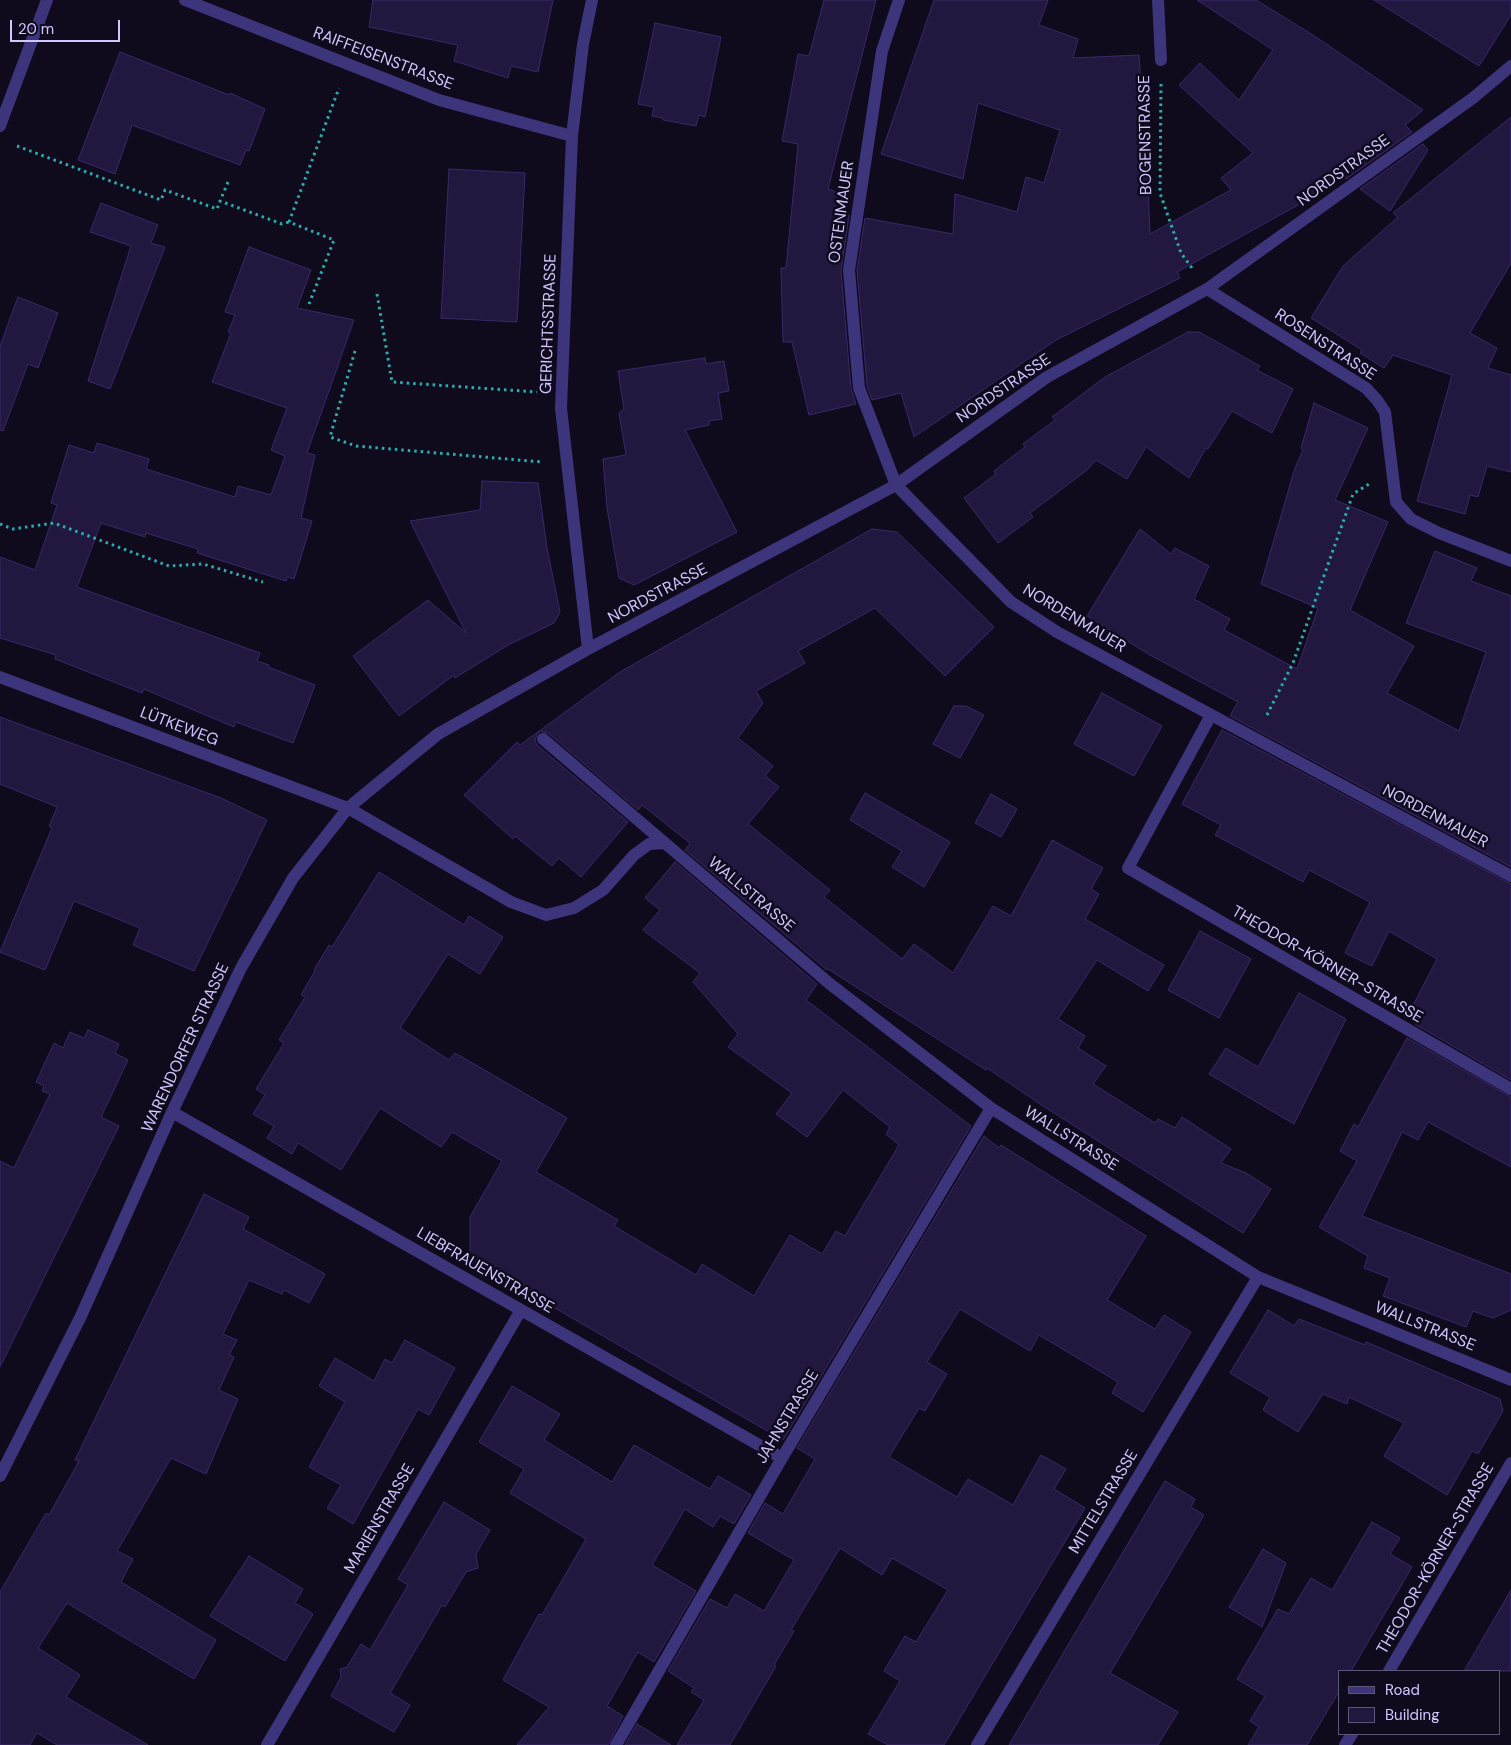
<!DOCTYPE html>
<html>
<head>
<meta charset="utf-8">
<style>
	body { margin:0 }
	#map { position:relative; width:1511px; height:1745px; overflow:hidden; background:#0f0b1d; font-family:"DM Sans",sans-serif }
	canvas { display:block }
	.legend { position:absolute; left:1338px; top:1670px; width:162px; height:65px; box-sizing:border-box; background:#0f0b1d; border:1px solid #5d5677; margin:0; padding:6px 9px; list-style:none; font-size:15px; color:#d1c7ff }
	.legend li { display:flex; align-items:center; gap:10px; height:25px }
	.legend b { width:25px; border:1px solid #5d5677 }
	.scale { position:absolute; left:10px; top:20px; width:110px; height:22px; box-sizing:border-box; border:2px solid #d1c7ff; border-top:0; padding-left:6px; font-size:15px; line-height:18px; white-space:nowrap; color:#d1c7ff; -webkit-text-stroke:4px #0f0b1d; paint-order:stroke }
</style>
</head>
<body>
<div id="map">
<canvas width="1511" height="1745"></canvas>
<ul class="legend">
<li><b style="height:6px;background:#3d357c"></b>Road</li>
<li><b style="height:14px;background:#22173e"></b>Building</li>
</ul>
<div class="scale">20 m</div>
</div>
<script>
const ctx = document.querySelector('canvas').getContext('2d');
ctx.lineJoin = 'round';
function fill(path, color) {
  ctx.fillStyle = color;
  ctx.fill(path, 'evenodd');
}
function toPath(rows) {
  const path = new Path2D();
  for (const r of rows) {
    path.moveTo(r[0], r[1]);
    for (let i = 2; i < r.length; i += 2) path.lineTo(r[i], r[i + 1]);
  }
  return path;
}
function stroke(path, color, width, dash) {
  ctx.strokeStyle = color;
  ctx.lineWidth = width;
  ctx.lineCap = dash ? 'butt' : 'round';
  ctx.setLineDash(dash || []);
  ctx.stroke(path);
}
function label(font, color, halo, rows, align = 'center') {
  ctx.font = font + ' "DM Sans",sans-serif';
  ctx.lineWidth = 5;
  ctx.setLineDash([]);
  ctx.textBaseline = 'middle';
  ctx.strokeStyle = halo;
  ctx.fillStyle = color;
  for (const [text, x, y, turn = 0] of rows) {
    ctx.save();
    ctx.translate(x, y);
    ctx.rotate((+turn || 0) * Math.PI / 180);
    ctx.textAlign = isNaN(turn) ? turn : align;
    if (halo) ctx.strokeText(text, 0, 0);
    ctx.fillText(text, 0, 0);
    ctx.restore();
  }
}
const building = toPath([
	[373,0,553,0,538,72,511,66,508,78,454,61,458,45,369,27,373,0],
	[824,0,876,0,828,189,840,193,837,213,849,215,841,271,851,389,856,404,809,415,792,342,783,342,781,268,786,268,798,144,782,141,798,54,809,56,824,0],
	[934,0,1048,0,1039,25,1078,39,1073,58,1139,55,1143,121,1145,119,1150,234,1231,190,1221,178,1253,153,1179,85,1200,63,1239,100,1273,50,1197,0,1256,0,1313,35,1423,110,1405,125,1412,132,1346,179,1341,175,1298,205,1177,272,1180,278,1056,340,914,437,901,393,872,400,867,386,857,270,865,218,953,234,955,194,1017,212,1026,177,1044,183,1060,130,978,103,963,179,881,154,934,0],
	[1374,0,1511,0,1511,15,1479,66,1374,0],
	[655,23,721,37,705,117,699,115,696,126,663,120,663,118,652,116,654,107,638,104,655,23],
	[120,52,229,95,230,93,265,109,249,151,246,150,240,165,132,125,115,174,78,160,120,52],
	[1511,117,1511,263,1470,333,1497,348,1488,368,1511,375,1511,472,1487,466,1478,497,1470,495,1465,514,1417,501,1452,375,1393,355,1384,368,1360,353,1362,350,1311,318,1343,266,1398,217,1393,213,1511,117],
	[1423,144,1428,150,1390,211,1360,189,1423,144],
	[449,169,525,173,517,322,441,318,449,169],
	[101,203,158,225,151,243,165,247,110,389,88,381,131,246,90,232,101,203],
	[249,247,311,270,297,308,354,320,307,453,315,455,301,518,312,521,294,579,287,577,286,581,197,553,198,549,146,533,145,537,101,523,77,587,260,653,257,661,269,665,268,667,315,685,293,743,236,722,234,727,144,689,142,693,55,659,56,655,0,638,0,557,35,570,57,505,51,503,69,445,94,453,97,443,149,459,146,469,235,497,238,486,271,495,285,456,271,450,287,408,212,382,231,333,228,332,235,315,225,312,249,247],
	[18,297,58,313,38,368,28,364,3,431,0,430,0,346,18,297],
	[1188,332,1199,332,1260,366,1257,370,1293,389,1272,433,1232,411,1208,449,1206,448,1189,478,1146,447,1127,479,1096,460,1087,470,1030,513,1033,517,998,543,964,498,996,474,994,471,1025,447,1023,444,1055,420,1052,417,1105,377,1188,332],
	[705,358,706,364,724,361,729,391,718,393,722,419,709,421,709,425,685,430,737,532,634,585,619,578,607,508,603,459,626,455,619,413,624,409,618,371,705,358],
	[1314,403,1368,428,1335,500,1388,522,1350,610,1414,646,1387,693,1459,731,1486,652,1406,623,1435,551,1477,568,1471,581,1511,596,1511,867,1230,716,1238,702,1150,655,1087,616,1140,529,1171,554,1175,548,1209,566,1194,599,1230,619,1224,630,1297,669,1318,608,1261,584,1295,468,1303,450,1301,448,1314,403],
	[482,481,538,483,547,548,560,612,554,623,508,645,455,678,454,675,399,716,353,656,428,600,466,633,410,521,480,510,482,481],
	[872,529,897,532,994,627,945,676,875,608,798,651,805,663,756,691,763,703,738,738,773,766,765,776,779,787,748,824,830,890,824,897,902,959,914,944,953,973,993,906,1011,916,1052,840,1103,868,1091,889,1099,894,1085,919,1164,965,1148,991,1097,960,1058,1019,1085,1036,1078,1048,1106,1066,1093,1084,1155,1123,1158,1119,1175,1128,1182,1117,1231,1149,1221,1163,1246,1173,1271,1189,1243,1233,1043,1106,987,1068,986,1070,828,969,827,970,685,850,690,843,642,805,638,810,548,733,541,731,537,734,535,741,537,745,628,822,581,877,559,858,552,866,515,836,513,839,464,795,517,742,520,745,620,672,872,529],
	[1102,693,1162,726,1134,776,1074,744,1102,693],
	[954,706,966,706,984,715,960,758,933,744,954,706],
	[0,717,221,798,267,820,194,971,133,945,140,928,74,901,45,970,0,952,52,828,49,826,57,807,0,784,0,717],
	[1222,730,1511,884,1511,1080,1415,1024,1415,1022,1407,1017,1437,959,1389,931,1372,966,1345,953,1370,902,1309,870,1303,882,1215,835,1221,825,1182,804,1222,730],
	[865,793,950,842,924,887,892,867,902,851,850,820,865,793],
	[991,794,1017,809,1001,837,975,823,991,794],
	[675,862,817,984,806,1000,971,1126,783,1440,470,1259,470,1217,502,1161,452,1132,441,1147,380,1108,341,1170,298,1143,292,1154,267,1138,274,1126,253,1114,265,1095,256,1089,284,1043,279,1040,305,997,301,995,315,971,314,970,329,945,332,947,379,872,464,925,469,916,503,937,480,974,448,954,400,1028,449,1060,455,1053,567,1118,536,1172,618,1220,614,1226,696,1275,702,1264,754,1296,790,1235,822,1254,836,1231,845,1236,899,1145,886,1134,890,1127,843,1090,807,1137,776,1114,792,1093,728,1047,738,1034,693,982,700,973,643,930,660,910,645,898,675,862],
	[1200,931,1251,959,1219,1018,1168,990,1200,931],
	[1299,993,1346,1019,1294,1124,1209,1074,1226,1048,1258,1067,1299,993],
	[88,1030,119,1044,115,1053,128,1060,101,1117,119,1126,0,1367,0,1161,14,1168,50,1094,42,1091,44,1086,36,1082,54,1043,63,1048,70,1032,84,1038,88,1030],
	[1407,1038,1511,1097,1511,1167,1428,1122,1418,1140,1402,1132,1362,1216,1511,1274,1511,1310,1493,1318,1473,1311,1466,1327,1383,1296,1390,1278,1364,1268,1368,1256,1319,1227,1357,1161,1340,1151,1354,1124,1358,1127,1407,1038],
	[984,1136,999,1148,1001,1145,1146,1236,1107,1300,1155,1329,1164,1315,1191,1332,1143,1412,1112,1393,1118,1382,1039,1335,1030,1351,960,1309,927,1362,947,1374,925,1411,919,1408,889,1457,957,1497,968,1479,1013,1505,1041,1455,1066,1469,1054,1489,1085,1508,944,1745,888,1745,868,1734,900,1681,884,1671,905,1636,916,1642,948,1590,892,1558,882,1575,840,1548,791,1630,794,1631,774,1665,776,1666,730,1745,677,1745,704,1700,691,1692,694,1688,668,1671,710,1599,727,1608,735,1594,764,1611,794,1560,748,1533,765,1503,783,1514,815,1459,797,1448,984,1136],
	[204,1194,249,1217,243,1229,325,1274,309,1303,284,1290,282,1294,249,1280,223,1334,237,1340,229,1355,234,1357,219,1390,238,1399,206,1474,171,1458,117,1551,133,1559,121,1582,216,1640,194,1679,67,1603,38,1648,80,1675,66,1697,148,1745,57,1745,37,1733,30,1745,0,1745,0,1592,46,1513,49,1515,79,1461,75,1460,204,1194],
	[1268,1310,1294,1326,1299,1319,1365,1345,1366,1342,1500,1399,1503,1411,1478,1454,1472,1451,1447,1495,1384,1456,1404,1423,1349,1397,1347,1404,1323,1394,1298,1432,1263,1410,1270,1397,1230,1373,1268,1310],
	[405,1340,455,1368,429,1415,418,1409,353,1524,327,1508,341,1485,309,1467,345,1402,319,1386,335,1358,374,1381,385,1359,392,1363,405,1340],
	[512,1386,560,1414,544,1440,612,1482,634,1445,710,1489,718,1476,751,1495,734,1524,720,1516,713,1527,685,1509,652,1565,696,1591,654,1662,638,1652,607,1706,623,1716,608,1745,517,1745,549,1707,503,1680,539,1614,542,1615,586,1539,510,1493,524,1469,479,1442,512,1386],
	[1165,1481,1195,1499,1191,1507,1204,1515,1110,1673,1178,1712,1158,1745,1009,1745,1165,1481],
	[444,1502,490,1530,476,1554,478,1568,466,1572,445,1607,442,1605,390,1693,410,1705,394,1732,331,1696,341,1677,340,1669,347,1667,361,1644,370,1650,408,1585,398,1579,444,1502],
	[1372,1522,1400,1538,1390,1554,1412,1567,1351,1671,1340,1671,1340,1690,1307,1745,1248,1745,1259,1727,1250,1721,1265,1696,1237,1679,1278,1609,1289,1614,1311,1578,1332,1590,1372,1522],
	[1263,1549,1286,1563,1262,1627,1229,1607,1263,1549],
	[249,1556,303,1589,295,1603,313,1614,285,1661,210,1616,249,1556],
	[1511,1590,1511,1671,1464,1671,1511,1590],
	[637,1724,671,1745,625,1745,637,1724]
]);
fill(building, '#22173e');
stroke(building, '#3a296a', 1);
stroke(toPath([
	[1161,84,1160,193,1181,253,1192,268],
	[17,146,161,200,165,190,217,209,220,201],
	[228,182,220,201,282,224,289,222],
	[377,294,392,382,537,392],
	[309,304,334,240,289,222,339,88],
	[355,351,330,437,356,446,542,462],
	[0,524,13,529,54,523,169,566,203,564,263,582],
	[1267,715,1293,663,1353,494,1369,484]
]), '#2badaf', 3, [2.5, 4]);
stroke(toPath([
	[185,0,439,100,572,136],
	[899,0,882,51,849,270,859,388,896,485,1011,602,1057,632,1511,876],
	[1158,0,1161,60],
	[0,126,47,0],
	[1207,289,1366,388,1377,400,1385,412,1396,502,1411,519,1439,533,1511,561],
	[588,649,561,408,572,136,583,44,592,0],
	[0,677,348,808,511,902,546,915,574,908,603,890,634,855,649,844,665,843],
	[1211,715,1128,868,1511,1089],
	[543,739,830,984,991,1108,1258,1277,1511,1380],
	[172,1112,782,1458],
	[0,1476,81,1316,172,1112,241,968,293,878,348,808,438,734,588,649,896,485,1047,377,1207,289,1473,98,1511,66],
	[1389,1671,1511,1463],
	[267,1745,521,1310],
	[616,1745,782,1458,991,1108],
	[977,1745,1258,1277],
	[1345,1745,1352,1734]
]), '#3d357c', 12);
label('16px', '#d1c7ff', '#0f0b1d', [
	["RAIFFEISENSTRASSE",383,59,21],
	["BOGENSTRASSE",1146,135,-91],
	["NORDSTRASSE",1344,171,-36],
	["OSTENMAUER",842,212,-82],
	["GERICHTSSTRASSE",549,324,-88],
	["ROSENSTRASSE",1325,345,33],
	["NORDSTRASSE",1004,389,-34],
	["NORDSTRASSE",658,594,-28],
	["NORDENMAUER",1074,619,31],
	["LÜTKEWEG",179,727,21],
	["NORDENMAUER",1435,817,28],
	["WALLSTRASSE",751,895,40],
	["THEODOR-KÖRNER-STRASSE",1327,965,30],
	["WARENDORFER STRASSE",186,1048,-65],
	["WALLSTRASSE",1071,1139,32],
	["LIEBFRAUENSTRASSE",485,1271,30],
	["WALLSTRASSE",1425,1327,22],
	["JAHNSTRASSE",788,1417,-59],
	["MITTELSTRASSE",1104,1502,-59],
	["MARIENSTRASSE",380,1519,-60],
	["THEODOR-KÖRNER-STRASSE",1436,1559,-60]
]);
</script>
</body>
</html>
